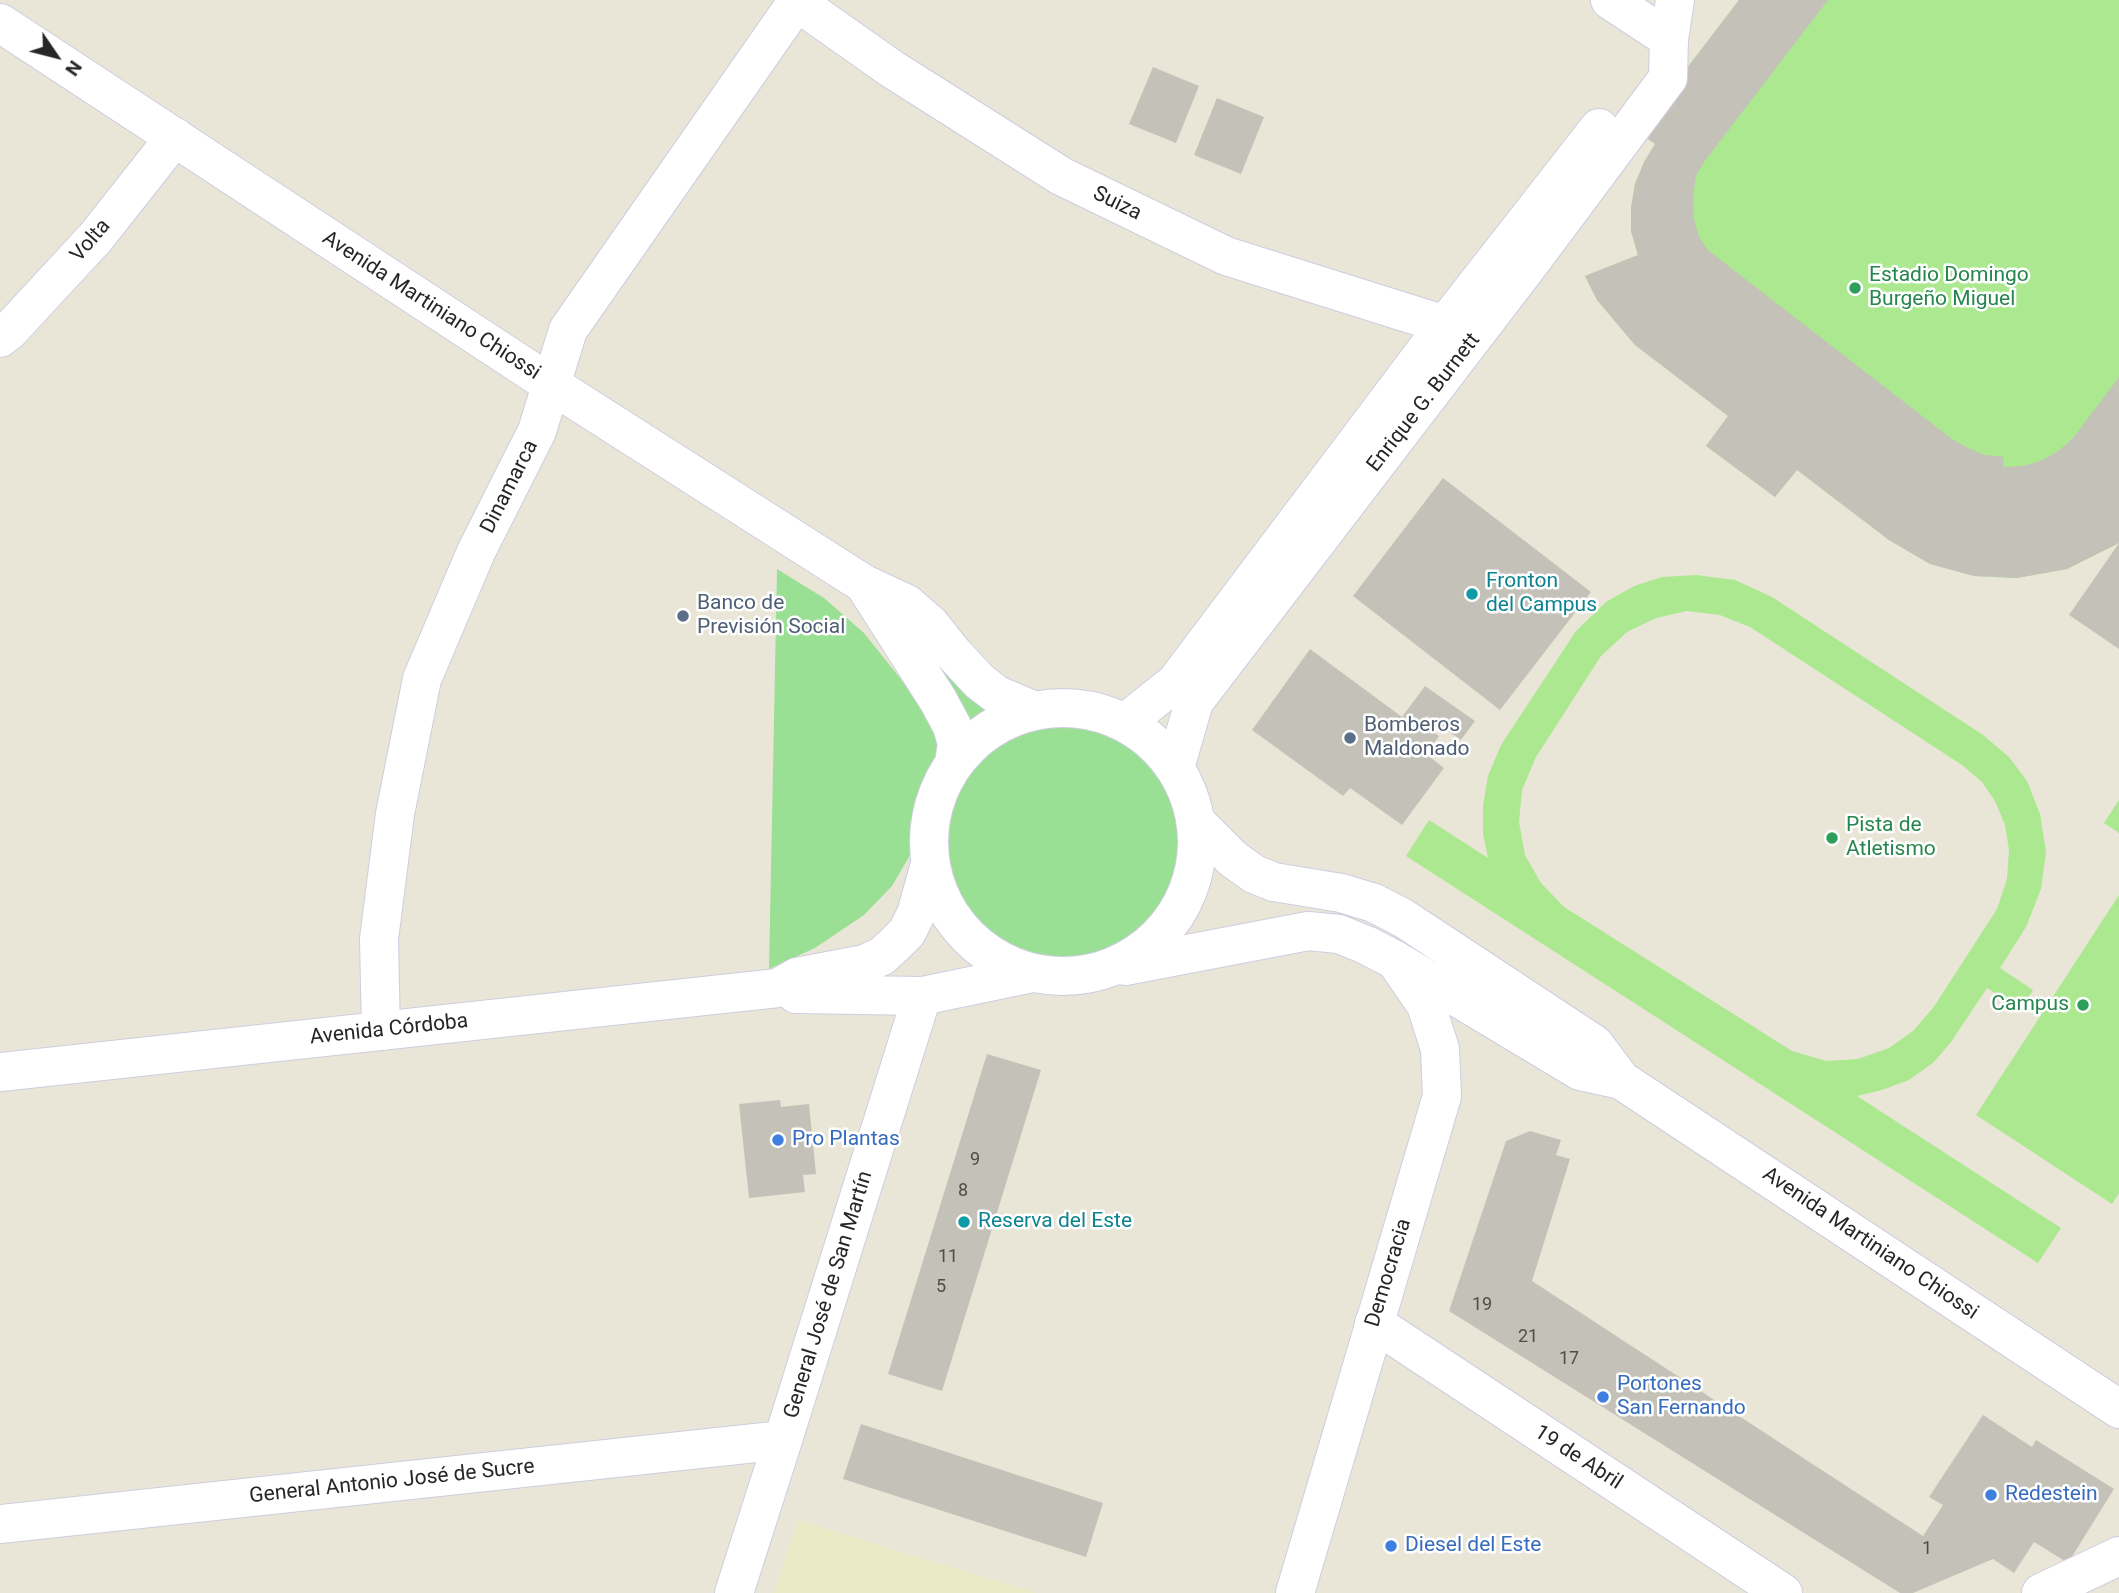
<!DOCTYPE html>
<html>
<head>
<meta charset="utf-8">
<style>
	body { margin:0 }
	#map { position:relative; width:2119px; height:1593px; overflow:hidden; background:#e9e6d8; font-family:Roboto,sans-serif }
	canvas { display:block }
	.north { position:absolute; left:21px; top:21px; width:70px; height:70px; -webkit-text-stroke:5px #fff; paint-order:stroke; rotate:125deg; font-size:19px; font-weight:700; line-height:28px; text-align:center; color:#262626 }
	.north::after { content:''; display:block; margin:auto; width:24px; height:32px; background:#262626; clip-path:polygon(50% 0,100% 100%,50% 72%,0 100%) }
</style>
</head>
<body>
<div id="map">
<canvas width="2119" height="1593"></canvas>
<div class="north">N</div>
</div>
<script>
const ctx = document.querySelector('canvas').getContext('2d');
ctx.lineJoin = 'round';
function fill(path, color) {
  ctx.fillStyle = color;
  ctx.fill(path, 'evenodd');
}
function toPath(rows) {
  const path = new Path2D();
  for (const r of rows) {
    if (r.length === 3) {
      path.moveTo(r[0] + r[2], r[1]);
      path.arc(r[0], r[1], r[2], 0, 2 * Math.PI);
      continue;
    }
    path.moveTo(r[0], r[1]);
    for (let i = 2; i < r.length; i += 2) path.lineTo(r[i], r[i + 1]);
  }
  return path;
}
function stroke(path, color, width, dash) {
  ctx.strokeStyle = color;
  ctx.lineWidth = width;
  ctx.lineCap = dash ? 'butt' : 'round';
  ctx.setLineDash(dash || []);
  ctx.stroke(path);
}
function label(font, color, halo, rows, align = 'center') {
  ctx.font = font + ' Roboto,sans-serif';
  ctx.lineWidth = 5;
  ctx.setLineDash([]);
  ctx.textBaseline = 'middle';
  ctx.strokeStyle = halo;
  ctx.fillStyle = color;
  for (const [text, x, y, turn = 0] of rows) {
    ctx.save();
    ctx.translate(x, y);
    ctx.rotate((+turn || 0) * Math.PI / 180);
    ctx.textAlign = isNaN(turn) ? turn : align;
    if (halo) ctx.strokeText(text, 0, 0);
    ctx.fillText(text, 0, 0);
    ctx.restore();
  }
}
fill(toPath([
	[798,1520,1036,1593,774,1593]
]), '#ebe9c6');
fill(toPath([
	[777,569,824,598,864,633,900,678,936,729,940,754,921,794,912,852,892,886,864,915,815,948,769,969],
	[907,625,988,710,978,721,972,721,967,717],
	[1063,842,134]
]), '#9ae094');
fill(toPath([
	[1739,0,2119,0,2119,543,2067,569,2017,578,1974,576,1930,564,1889,540,1797,470,1775,497,1706,446,1728,416,1635,345,1597,300,1585,276,1638,255,1631,231,1631,208,1635,184,1644,162,1655,144,1638,132],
	[1696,575,1735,580,1772,597,1983,735,2009,757,2027,781,2040,814,2046,852,2041,889,2026,927,2000,968,2033,990,2021,1009,1987,988,1951,1042,1934,1062,1909,1080,1882,1090,1857,1096,2061,1228,2038,1263,1406,856,1429,820,1488,858,1483,833,1483,806,1488,776,1501,745,1576,631,1606,602,1634,586,1662,577],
	[1687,611,1720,615,1750,627,1962,765,1982,782,1995,801,2005,825,2009,850,2007,879,1997,909,1933,1008,1913,1031,1889,1048,1858,1059,1826,1061,1792,1051,1564,907,1541,883,1525,855,1519,822,1522,790,1536,757,1601,656,1627,632,1656,618],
	[2119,800,2119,833,2104,823],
	[2119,895,2119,1193,2112,1204,1976,1115]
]), '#abe88f');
fill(toPath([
	[1739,0,1828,0,1704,162,1696,176,1693,197,1694,219,1699,237,1709,251,1952,439,1968,448,1985,455,2004,457,2003,467,2023,466,2040,461,2057,452,2073,438,2119,377,2119,543,2067,569,2017,578,1974,576,1930,564,1889,540,1797,470,1775,497,1706,446,1728,416,1635,345,1597,300,1585,276,1638,255,1631,231,1631,208,1635,184,1644,162,1655,144,1638,132],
	[1153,67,1199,86,1176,143,1129,124],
	[1217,98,1264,117,1241,174,1194,155],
	[1443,478,1591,592,1500,710,1353,596],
	[2119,543,2119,649,2069,615],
	[1310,649,1402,717,1425,686,1475,721,1461,740,1427,716,1422,724,1439,736,1426,754,1444,768,1402,825,1350,788,1343,796,1252,730],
	[987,1054,1041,1070,942,1391,888,1374],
	[780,1100,781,1107,809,1104,816,1174,803,1175,805,1192,749,1198,739,1104],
	[1530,1131,1561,1140,1556,1155,1570,1159,1532,1281,1923,1536,1943,1505,1929,1497,1983,1415,2032,1447,2036,1440,2114,1489,2068,1563,2034,1542,2014,1573,1993,1559,1913,1593,1900,1593,1449,1311,1506,1141],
	[861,1424,1103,1503,1086,1557,843,1479]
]), '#c4c2b8');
const street = toPath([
	[794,0,892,69,1061,176,1226,256,1474,334],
	[1610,0,1669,39],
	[0,338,9,331,96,237,175,137],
	[381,1031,379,939,395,814,422,679,476,552,537,431,568,330,796,3],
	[0,1524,783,1440],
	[734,1593,783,1440,922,996]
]);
const secondary = toPath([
	[0,23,552,385,864,584,907,604,930,624,953,653,979,681,997,695,1035,711],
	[864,584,938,700,952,726,957,744,954,763],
	[1063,842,134],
	[1126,722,1176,682,1445,325,1599,128],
	[1175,768,1194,702,1533,259,1668,78,1669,39,1675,0],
	[1195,821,1233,859,1254,874,1274,882,1341,893,1374,903,1403,918,1594,1044,1621,1080,2119,1409],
	[1125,966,1308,931,1339,934,1366,945,1395,960,1580,1071,1621,1080],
	[796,994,922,996,1033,973],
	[0,1072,778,988,797,977,865,964,882,956,893,946,907,932,916,914,930,864],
	[1374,1323,1783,1593],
	[1295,1593,1442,1096,1440,1049,1426,1005,1395,960],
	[2041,1593,2119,1556]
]);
stroke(street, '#cecde0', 40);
stroke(secondary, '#cecde0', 40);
stroke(street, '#fff', 38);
stroke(secondary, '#fff', 38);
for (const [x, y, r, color] of [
	[1855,288,7,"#2e9e5b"],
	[1472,594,7,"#0f9aa8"],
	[683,616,7,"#5c6f8a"],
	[1350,738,7,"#5c6f8a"],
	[1832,838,7,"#2e9e5b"],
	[2083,1005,7,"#2e9e5b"],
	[778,1140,7,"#3f7fe0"],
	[964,1222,7,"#0f9aa8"],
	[1603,1397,7,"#3f7fe0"],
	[1991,1495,7,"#3f7fe0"],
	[1391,1546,7,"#3f7fe0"]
]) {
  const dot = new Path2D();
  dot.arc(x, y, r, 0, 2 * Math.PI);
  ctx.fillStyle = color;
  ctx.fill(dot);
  stroke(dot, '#fff', 2.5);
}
label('18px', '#4e4d4a', null, [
	["9",975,1160],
	["8",963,1191],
	["11",948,1257],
	["5",941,1287],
	["19",1482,1305],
	["21",1528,1337],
	["17",1569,1359],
	["1",1927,1549]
]);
label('21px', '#262626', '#fff', [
	["Suiza",1117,204,26],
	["Volta",91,241,-49],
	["Avenida Martiniano Chiossi",431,306,33],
	["Enrique G. Burnett",1424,403,-52],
	["Dinamarca",510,487,-63],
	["Avenida Córdoba",389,1030,-6],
	["Avenida Martiniano Chiossi",1870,1244,34],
	["Democracia",1389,1273,-73],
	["General José de San Martín",829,1295,-73],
	["19 de Abril",1578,1458,33],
	["General Antonio José de Sucre",392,1482,-6]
]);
label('21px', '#27864d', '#fff', [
	["Estadio Domingo",1869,276],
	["Burgeño Miguel",1869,300],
	["Pista de",1846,826],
	["Atletismo",1846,850],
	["Campus",2069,1005,"right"]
], 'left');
label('21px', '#0d838f', '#fff', [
	["Fronton",1486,582],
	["del Campus",1486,606],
	["Reserva del Este",978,1222]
], 'left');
label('21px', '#4e5e75', '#fff', [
	["Banco de",697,604],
	["Previsión Social",697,628],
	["Bomberos",1364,726],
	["Maldonado",1364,750]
], 'left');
label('21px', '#366cbe', '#fff', [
	["Pro Plantas",792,1140],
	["Portones",1617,1385],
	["San Fernando",1617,1409],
	["Redestein",2005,1495],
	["Diesel del Este",1405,1546]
], 'left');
</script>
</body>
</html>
